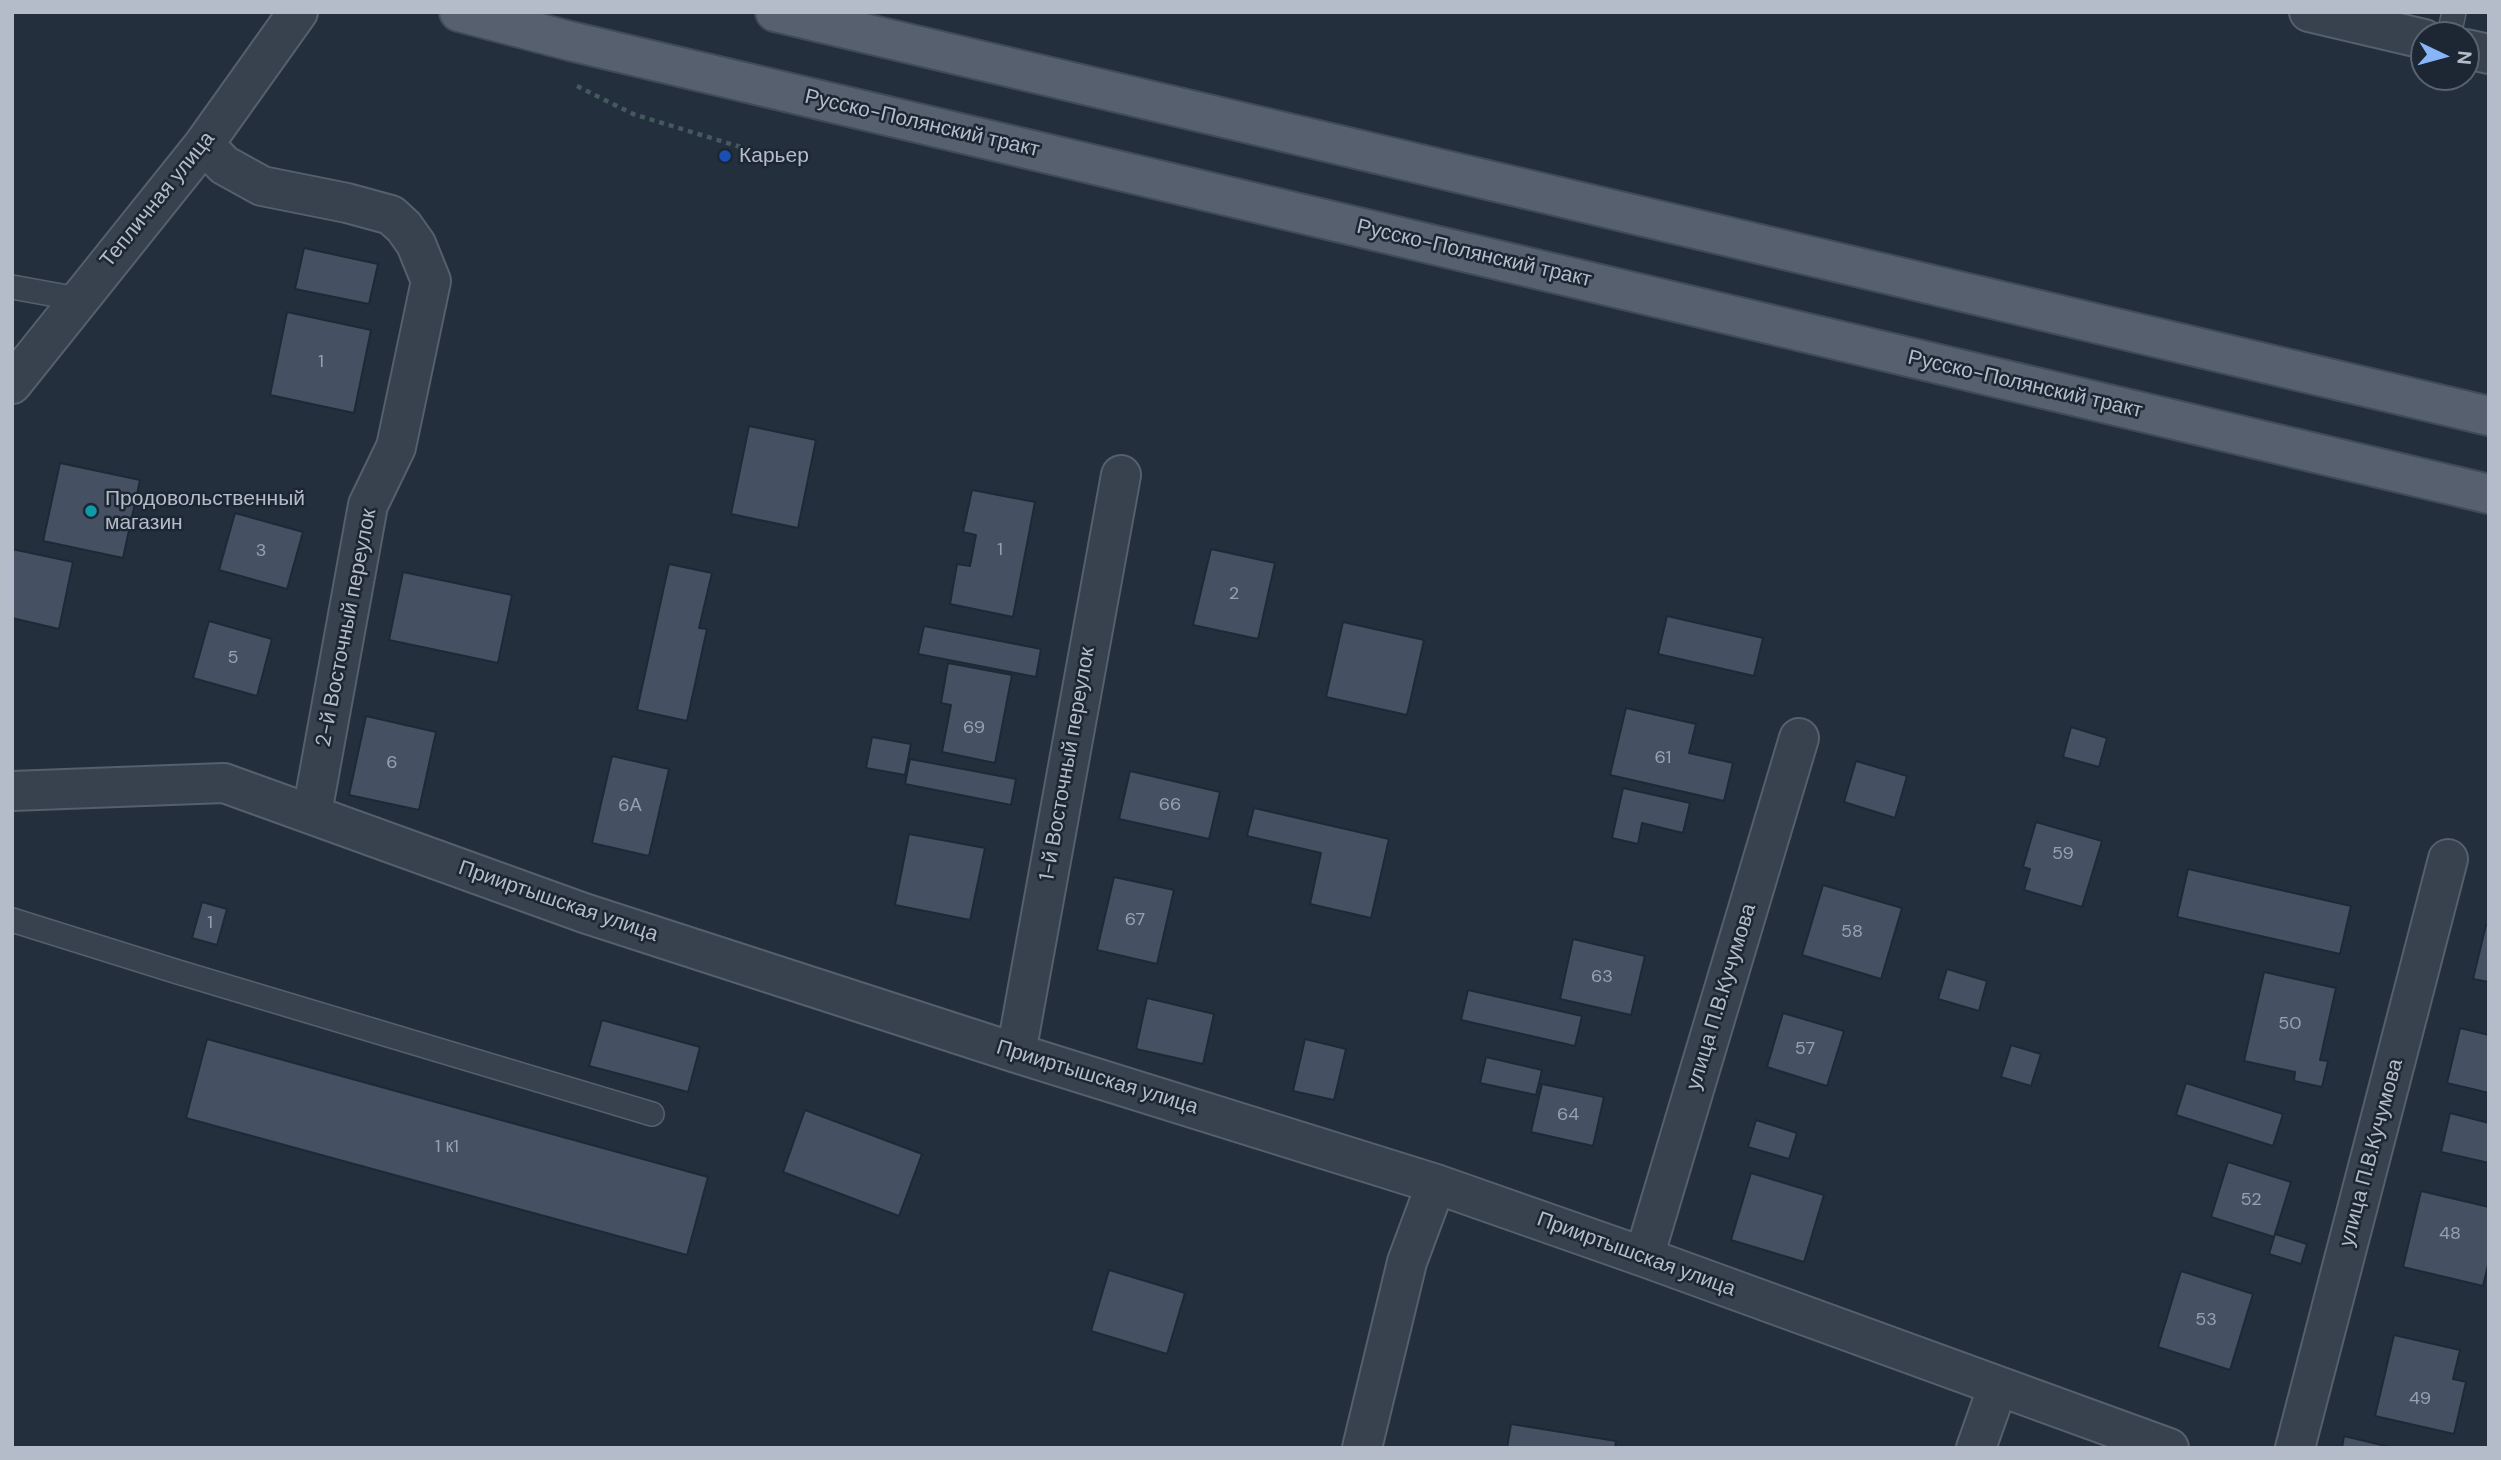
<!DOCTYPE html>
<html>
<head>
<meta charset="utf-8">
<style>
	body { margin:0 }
	#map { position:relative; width:2501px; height:1460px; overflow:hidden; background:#242f3e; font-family:"DM Sans",sans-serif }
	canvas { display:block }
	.frame { position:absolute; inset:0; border:14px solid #b4bcc9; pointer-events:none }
	.north { position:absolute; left:2410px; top:21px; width:70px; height:70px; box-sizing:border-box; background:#1d2633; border:2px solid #59626f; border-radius:50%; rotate:95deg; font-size:19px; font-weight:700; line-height:28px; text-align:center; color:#b4bcc9 }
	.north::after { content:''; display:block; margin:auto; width:24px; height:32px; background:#8ab4f8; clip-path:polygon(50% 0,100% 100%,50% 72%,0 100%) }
</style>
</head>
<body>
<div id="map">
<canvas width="2501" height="1460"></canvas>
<div class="frame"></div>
<div class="north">N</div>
</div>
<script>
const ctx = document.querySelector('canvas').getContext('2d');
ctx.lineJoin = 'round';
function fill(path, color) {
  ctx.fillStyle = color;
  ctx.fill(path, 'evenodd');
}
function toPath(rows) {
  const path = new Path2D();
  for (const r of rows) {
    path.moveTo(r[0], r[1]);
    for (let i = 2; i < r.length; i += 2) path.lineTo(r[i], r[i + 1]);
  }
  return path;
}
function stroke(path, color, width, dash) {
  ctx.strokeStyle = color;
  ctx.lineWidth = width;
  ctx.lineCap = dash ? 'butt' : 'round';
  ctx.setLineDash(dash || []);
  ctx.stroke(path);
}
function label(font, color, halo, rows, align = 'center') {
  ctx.font = font + ' "DM Sans",sans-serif';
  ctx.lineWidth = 5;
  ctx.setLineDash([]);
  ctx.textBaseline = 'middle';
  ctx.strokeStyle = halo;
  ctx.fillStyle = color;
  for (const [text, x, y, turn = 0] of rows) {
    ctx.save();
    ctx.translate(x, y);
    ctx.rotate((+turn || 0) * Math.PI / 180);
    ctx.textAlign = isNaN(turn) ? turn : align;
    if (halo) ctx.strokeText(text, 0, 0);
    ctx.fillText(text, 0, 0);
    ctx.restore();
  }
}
const building = toPath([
	[304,248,378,264,369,304,295,289,304,248],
	[287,312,371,330,354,413,270,395,287,312],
	[749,426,816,440,798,528,731,514,749,426],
	[60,463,140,480,123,558,43,541,60,463],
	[972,490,1035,502,1013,617,950,604,957,564,970,566,976,535,963,532,972,490],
	[235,513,303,532,287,589,219,570,235,513],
	[12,549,73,562,59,629,12,618,12,549],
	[1211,549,1275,563,1258,639,1193,625,1211,549],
	[669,564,712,573,699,628,707,629,687,721,637,710,669,564],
	[403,572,512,595,498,663,389,640,403,572],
	[1667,616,1763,638,1754,676,1658,654,1667,616],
	[209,621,272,639,257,696,193,678,209,621],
	[1343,622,1424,640,1407,715,1326,697,1343,622],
	[924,626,1041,649,1036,677,918,654,924,626],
	[948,663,1012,675,995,763,942,752,951,705,941,703,948,663],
	[1626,708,1696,724,1689,753,1733,763,1724,801,1610,775,1626,708],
	[366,716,436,732,419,810,349,795,366,716],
	[2071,727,2107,738,2099,767,2063,757,2071,727],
	[872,737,911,744,905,775,866,768,872,737],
	[612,756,669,769,649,856,592,843,612,756],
	[910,759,1016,779,1011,805,905,784,910,759],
	[1856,761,1907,776,1895,818,1844,802,1856,761],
	[1130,771,1220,792,1209,839,1119,819,1130,771],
	[1623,788,1690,803,1683,833,1642,823,1638,844,1612,838,1623,788],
	[1254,808,1389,839,1371,918,1310,904,1321,853,1247,836,1254,808],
	[2036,822,2102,841,2082,907,2024,890,2030,869,2023,867,2036,822],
	[909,834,985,848,970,920,895,905,909,834],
	[2188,869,2351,906,2340,954,2177,917,2188,869],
	[1114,877,1174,890,1157,964,1097,950,1114,877],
	[1823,885,1902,908,1881,979,1802,955,1823,885],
	[202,902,227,909,217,945,192,938,202,902],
	[2486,925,2489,926,2489,982,2473,979,2486,925],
	[1573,939,1645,956,1631,1015,1560,999,1573,939],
	[1947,969,1987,981,1979,1011,1938,999,1947,969],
	[2264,972,2336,988,2320,1060,2328,1061,2322,1087,2294,1081,2295,1072,2244,1061,2264,972],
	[1468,990,1582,1016,1575,1046,1461,1020,1468,990],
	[1147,998,1214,1014,1203,1064,1136,1049,1147,998],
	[1783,1013,1844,1031,1827,1086,1767,1067,1783,1013],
	[602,1020,700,1047,688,1092,589,1066,602,1020],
	[2460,1028,2489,1035,2489,1093,2447,1083,2460,1028],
	[207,1039,708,1177,687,1255,186,1118,207,1039],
	[1305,1039,1346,1049,1334,1100,1293,1091,1305,1039],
	[2011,1045,2041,1054,2031,1086,2001,1077,2011,1045],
	[1486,1057,1542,1070,1536,1095,1480,1083,1486,1057],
	[2186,1083,2283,1114,2273,1146,2176,1115,2186,1083],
	[1542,1084,1604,1097,1593,1146,1531,1132,1542,1084],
	[805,1110,922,1154,899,1216,783,1172,805,1110],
	[2450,1113,2489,1123,2489,1163,2441,1152,2450,1113],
	[1756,1120,1797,1133,1789,1159,1748,1147,1756,1120],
	[2228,1162,2291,1182,2274,1237,2211,1217,2228,1162],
	[1751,1173,1824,1195,1804,1262,1731,1240,1751,1173],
	[2421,1191,2489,1207,2489,1261,2483,1286,2403,1267,2421,1191],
	[2275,1234,2307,1244,2301,1264,2269,1254,2275,1234],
	[1109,1270,1185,1293,1167,1354,1091,1331,1109,1270],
	[2181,1271,2253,1294,2230,1370,2158,1347,2181,1271],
	[2394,1335,2460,1350,2453,1379,2466,1382,2454,1434,2375,1416,2394,1335],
	[1511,1424,1616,1441,1615,1448,1507,1448,1511,1424],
	[2344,1436,2394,1448,2342,1448,2344,1436]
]);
fill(building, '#455162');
stroke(building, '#1f2835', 2);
const service = toPath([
	[2449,35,2454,12],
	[12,287,78,299],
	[12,920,178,972,652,1114]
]);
const minor = toPath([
	[2309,12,2424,39],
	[2466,49,2489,54],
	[204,144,224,165,262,186,347,203,391,215,404,227,416,244,431,281,396,447,368,505,312,813],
	[12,384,204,144,298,12],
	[12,791,224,783,584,913,1016,1053,1436,1184,1644,1257,2169,1448],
	[1016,1053,1121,475],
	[1644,1257,1799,738],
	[1362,1448,1407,1262,1436,1184],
	[1976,1448,1998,1386],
	[2295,1448,2448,859]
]);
const primary = toPath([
	[459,12,570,41,2489,494],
	[775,12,2489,416]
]);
stroke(service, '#565f6c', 26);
stroke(minor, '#565f6c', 42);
stroke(primary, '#414a57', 42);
stroke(toPath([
	[577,86,633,114,747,149]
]), '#44595c', 4.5, [5, 5]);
stroke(service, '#38414e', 23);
stroke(minor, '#38414e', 38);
stroke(primary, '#56606e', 38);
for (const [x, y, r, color] of [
	[725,156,7,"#1a4fb4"],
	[91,511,7,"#0f9aa8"]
]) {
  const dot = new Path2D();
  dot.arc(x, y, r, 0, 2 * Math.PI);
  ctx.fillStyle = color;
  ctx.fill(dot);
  stroke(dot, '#1d2633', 2.5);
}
label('18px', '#98a1af', null, [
	["1",321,362],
	["1",1000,550],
	["3",261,551],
	["2",1234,594],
	["5",233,658],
	["69",974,728],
	["61",1663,758],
	["6",392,763],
	["66",1170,805],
	["6А",630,806],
	["59",2063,854],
	["67",1135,920],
	["1",210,923],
	["58",1852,932],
	["63",1602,977],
	["50",2290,1024],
	["57",1805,1049],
	["64",1568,1115],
	["1 к1",447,1147],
	["52",2251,1200],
	["48",2450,1234],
	["53",2206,1320],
	["49",2420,1399]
]);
label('21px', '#b4bcc9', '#1d2633', [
	["Русско-Полянский тракт",922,124,13],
	["Тепличная улица",158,200,-51],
	["Русско-Полянский тракт",1474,254,13],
	["Русско-Полянский тракт",2025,385,13],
	["2-й Восточный переулок",347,628,-79],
	["1-й Восточный переулок",1068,764,-80],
	["Прииртышская улица",558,902,19],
	["улица П.В.Кучумова",1722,997,-73],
	["Прииртышская улица",1097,1078,17],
	["улица П.В.Кучумова",2372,1153,-75],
	["Прииртышская улица",1636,1255,20]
]);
label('21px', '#b4bcc9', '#1d2633', [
	["Карьер",739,156],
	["Продовольственный",105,499],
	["магазин",105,523]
], 'left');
</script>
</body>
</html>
